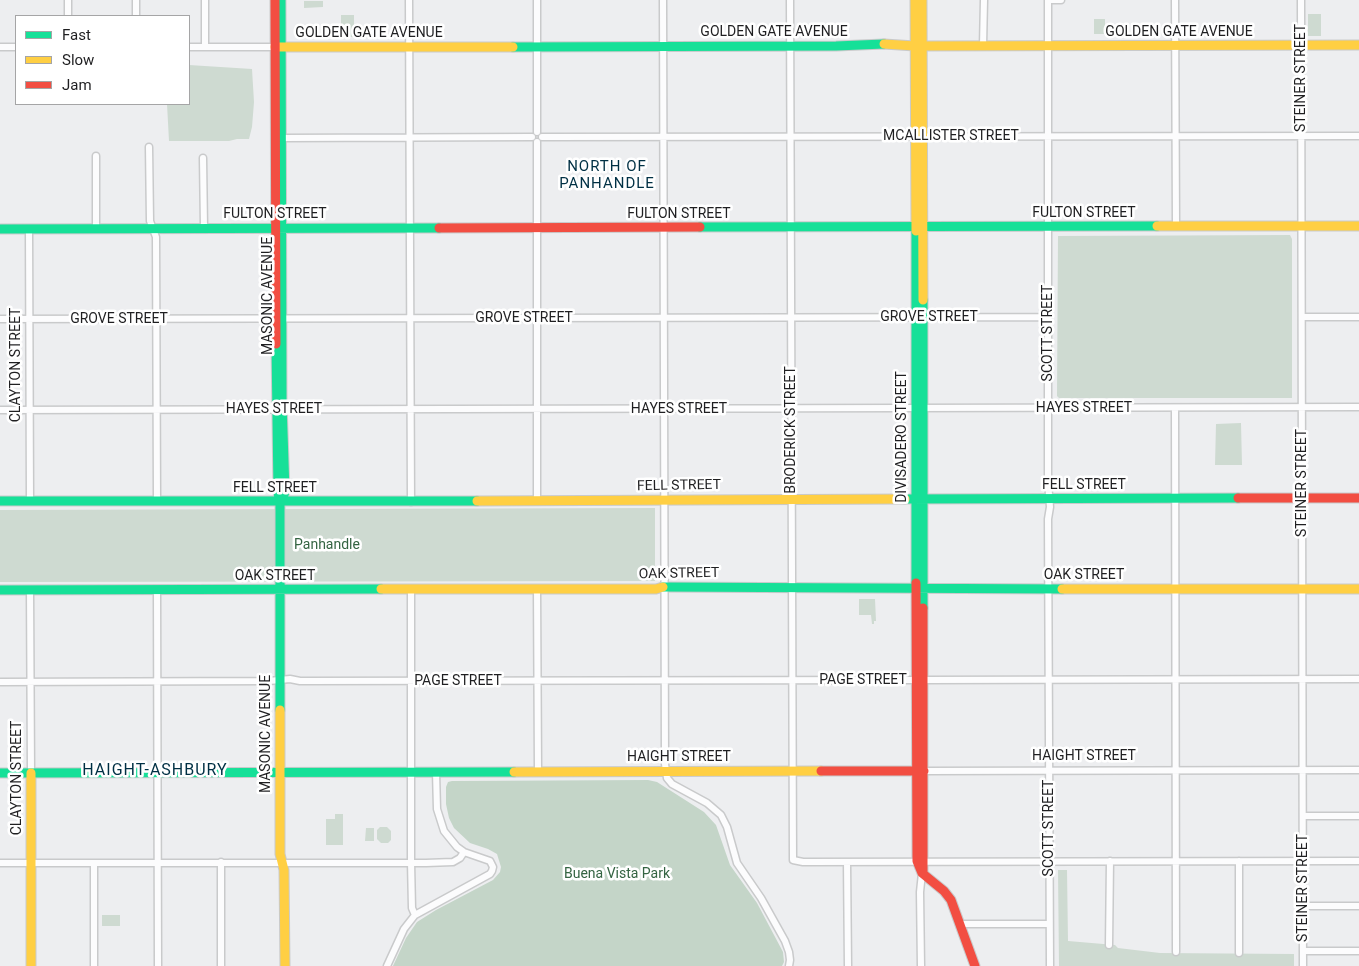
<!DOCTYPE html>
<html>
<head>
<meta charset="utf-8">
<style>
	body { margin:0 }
	#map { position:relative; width:1359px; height:966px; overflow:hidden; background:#edeef0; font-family:Roboto,sans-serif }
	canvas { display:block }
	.legend { position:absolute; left:15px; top:15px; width:175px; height:90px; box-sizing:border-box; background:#fff; border:1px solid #a5a5a6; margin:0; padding:6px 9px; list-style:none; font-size:15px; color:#1f1f21 }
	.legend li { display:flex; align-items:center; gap:10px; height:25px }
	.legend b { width:25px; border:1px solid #a5a5a6 }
</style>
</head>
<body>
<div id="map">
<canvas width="1359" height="966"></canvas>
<ul class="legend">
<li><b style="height:6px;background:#16e098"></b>Fast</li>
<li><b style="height:6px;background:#ffcf43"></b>Slow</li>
<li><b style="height:6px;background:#f24e42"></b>Jam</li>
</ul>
</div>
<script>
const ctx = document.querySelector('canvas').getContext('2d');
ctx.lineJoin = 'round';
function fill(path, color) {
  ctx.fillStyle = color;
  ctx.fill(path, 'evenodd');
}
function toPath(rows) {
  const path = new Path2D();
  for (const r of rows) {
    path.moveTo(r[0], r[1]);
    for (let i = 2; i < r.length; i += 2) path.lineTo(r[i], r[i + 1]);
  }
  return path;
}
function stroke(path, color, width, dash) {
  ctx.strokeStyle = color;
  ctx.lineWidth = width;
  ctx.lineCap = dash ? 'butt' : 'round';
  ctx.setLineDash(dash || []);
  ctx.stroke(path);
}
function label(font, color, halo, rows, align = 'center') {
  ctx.font = font + ' Roboto,sans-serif';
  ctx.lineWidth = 5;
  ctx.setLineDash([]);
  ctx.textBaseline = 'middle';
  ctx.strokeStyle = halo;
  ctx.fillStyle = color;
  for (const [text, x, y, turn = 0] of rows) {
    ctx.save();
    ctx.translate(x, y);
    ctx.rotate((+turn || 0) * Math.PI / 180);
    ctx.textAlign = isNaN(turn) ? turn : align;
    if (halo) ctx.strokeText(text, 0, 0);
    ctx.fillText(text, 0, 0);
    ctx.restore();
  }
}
fill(toPath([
	[304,1,323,1,323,7,304,8],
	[1308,14,1321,14,1321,36,1308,36],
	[341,15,354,15,354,37,341,37],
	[1094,19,1105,19,1105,34,1094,34],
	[189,65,252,69,254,102,252,127,249,139,237,139,229,141,169,141,167,104,189,104],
	[1290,235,1292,239,1292,398,1059,398,1057,396,1058,236],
	[1241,423,1242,465,1215,465,1216,424],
	[655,508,655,581,0,582,0,510],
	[859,599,875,599,876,621,874,621,874,624,872,624,871,615,859,615],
	[335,814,343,814,343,845,326,845,326,819,335,819],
	[387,827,391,831,391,840,388,843,381,843,377,839,377,830,380,827],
	[366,828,374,828,374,841,365,841],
	[1058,870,1067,870,1068,941,1115,945,1118,948,1160,953,1294,954,1294,966,1059,966],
	[102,915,120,915,120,926,102,926]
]), '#cedad1');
fill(toPath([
	[648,780,657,782,704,812,716,825,730,865,757,903,783,952,784,962,782,966,393,966,406,938,417,922,436,910,493,880,500,872,501,867,497,854,488,849,470,843,454,828,449,818,446,804,446,787,448,782,452,781]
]), '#c4d5c8');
const street = toPath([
	[68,0,68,16],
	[205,0,205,47],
	[409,0,411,502],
	[537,0,537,132],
	[663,0,665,764,667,778,672,784,707,803,721,815,727,827,737,863,761,898,785,941,789,952,790,960,789,966],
	[790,0,793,860,803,862,1359,861],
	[1048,0,1048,482,1050,507,1048,519,1050,966],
	[1048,0,1061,0],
	[1175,0,1176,226],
	[1301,0,1303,966],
	[136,16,136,0],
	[983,46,984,0],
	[0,47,16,47],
	[189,47,275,47],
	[542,137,1359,136],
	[282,138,532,137],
	[537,142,537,501],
	[149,147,150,221,156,237,157,501],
	[96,156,96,229],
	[203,158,204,228],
	[29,229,30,501],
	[1302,317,1359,317],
	[0,319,1048,317],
	[1175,408,1176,952],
	[0,410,1359,407],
	[411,589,411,862,412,908,415,915],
	[537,589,538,771],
	[30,590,31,773],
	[157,590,158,966],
	[924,680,1359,679],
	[0,682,269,681,290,679,300,681,917,680],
	[924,771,1359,770],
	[1303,816,1359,816],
	[221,862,221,966],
	[847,862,848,966],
	[0,863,426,863,453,862,460,858,464,852],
	[94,863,94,966],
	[1303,906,1359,906],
	[961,924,1049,924],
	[1109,945,1110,861],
	[1303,951,1359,951],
	[1239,953,1239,861],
	[387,966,404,929,415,915,490,874,492,871,493,867,490,861,464,852,457,847,444,831,437,809,436,772],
	[921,966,920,892,922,873]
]);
const fast = toPath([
	[281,0,282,402,285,492,281,502],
	[513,47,836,46,884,44],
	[700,227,1157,226],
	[0,229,439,228],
	[916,231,916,583],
	[923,300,923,608],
	[276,344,278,492,280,505,280,710],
	[905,499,1238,498],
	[0,501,477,501],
	[663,587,1062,589],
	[0,590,381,589],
	[0,773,514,772]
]);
const slow = toPath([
	[915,0,916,231],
	[922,0,923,300],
	[884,44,915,46,1359,45],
	[275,47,513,47],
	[1157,226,1359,226],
	[477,501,905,499],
	[381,589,656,589,663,587],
	[1062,589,1359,589],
	[280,710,280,854,284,870,285,966],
	[514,772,821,771],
	[31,773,31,966]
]);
const jam = toPath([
	[275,0,276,344],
	[439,228,700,227],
	[1238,498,1359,498],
	[916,583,917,861,922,873,944,891,951,900,975,966],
	[821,771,924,771],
	[923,872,923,608]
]);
stroke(street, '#c9cacb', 9);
stroke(fast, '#c9cacb', 11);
stroke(slow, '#c9cacb', 11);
stroke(jam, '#c9cacb', 11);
stroke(street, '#fcfcfd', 6);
stroke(fast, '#16e098', 9);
stroke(slow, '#ffcf43', 9);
stroke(jam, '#f24e42', 9);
label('14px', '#1f1f21', '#fff', [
	["GOLDEN GATE AVENUE",774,32],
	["GOLDEN GATE AVENUE",1179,32],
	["GOLDEN GATE AVENUE",369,33],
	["STEINER STREET",1301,78,-90],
	["MCALLISTER STREET",951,136],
	["FULTON STREET",1084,213],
	["FULTON STREET",275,214],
	["FULTON STREET",679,214],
	["MASONIC AVENUE",268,296,-90],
	["GROVE STREET",929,317],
	["GROVE STREET",524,318],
	["GROVE STREET",119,319],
	["SCOTT STREET",1048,333,-90],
	["CLAYTON STREET",16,365,-90],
	["HAYES STREET",1084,408],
	["HAYES STREET",274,409],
	["HAYES STREET",679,409],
	["BRODERICK STREET",791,430,-90],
	["DIVISADERO STREET",902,437,-90],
	["STEINER STREET",1302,483,-90],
	["FELL STREET",1084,485],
	["FELL STREET",679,486,-1],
	["FELL STREET",275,488],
	["OAK STREET",679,574,-1],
	["OAK STREET",1084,575],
	["OAK STREET",275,576],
	["PAGE STREET",863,680],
	["PAGE STREET",458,681],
	["MASONIC AVENUE",266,734,-90],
	["HAIGHT STREET",1084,756],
	["HAIGHT STREET",679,757],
	["CLAYTON STREET",17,778,-90],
	["SCOTT STREET",1049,828,-90],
	["STEINER STREET",1303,888,-90]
]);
label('14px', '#346442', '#fff', [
	["Panhandle",327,545],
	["Buena Vista Park",617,874]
]);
ctx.letterSpacing = '1px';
label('15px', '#003044', '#fff', [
	["NORTH OF",607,167],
	["PANHANDLE",607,184]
]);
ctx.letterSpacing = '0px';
ctx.letterSpacing = '1px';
label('16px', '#003044', '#fff', [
	["HAIGHT-ASHBURY",155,771]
]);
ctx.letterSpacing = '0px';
</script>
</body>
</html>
